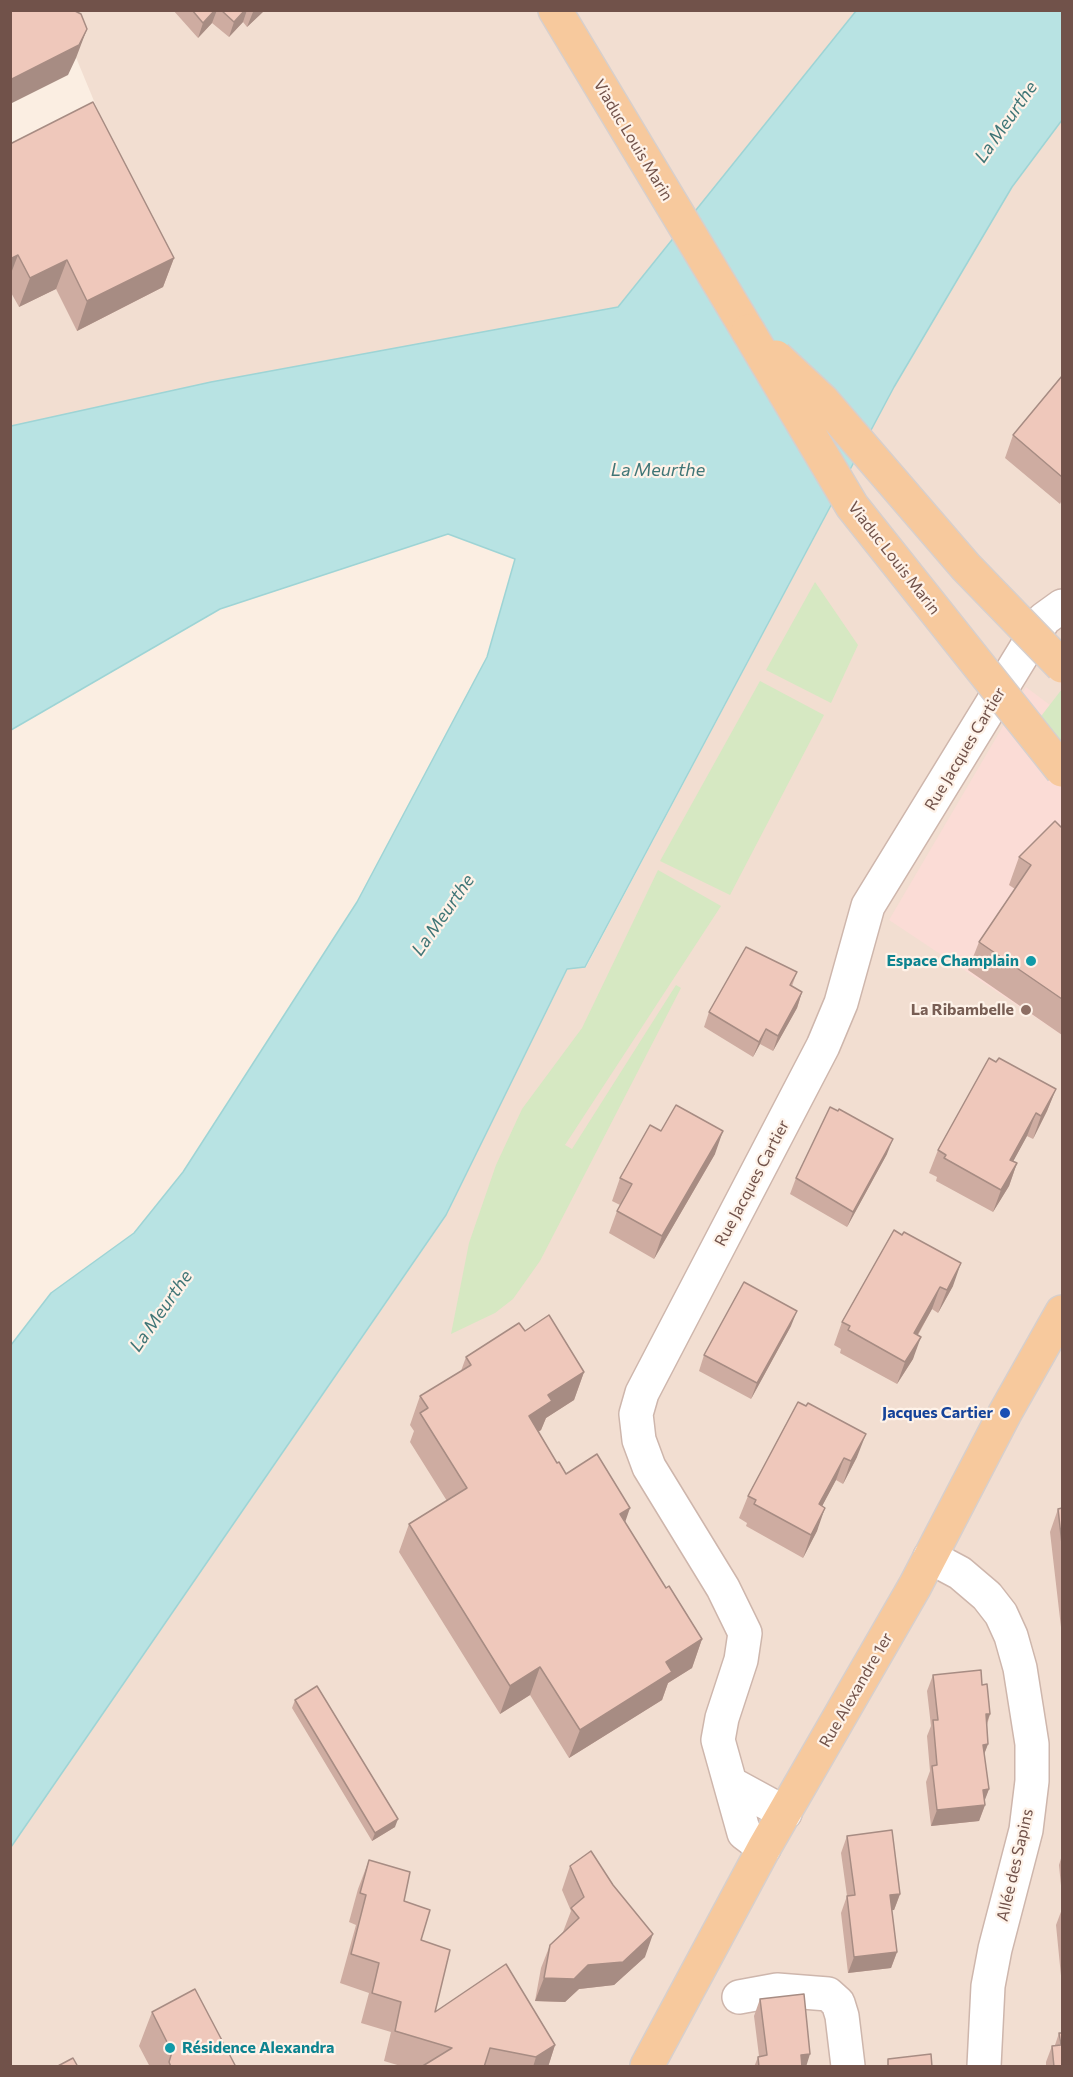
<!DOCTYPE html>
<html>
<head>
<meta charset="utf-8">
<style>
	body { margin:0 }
	#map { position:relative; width:1073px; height:2077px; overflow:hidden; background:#fbeee2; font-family:Commissioner,sans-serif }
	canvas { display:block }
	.frame { position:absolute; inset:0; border:12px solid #71524a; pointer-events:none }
</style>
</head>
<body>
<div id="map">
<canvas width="1073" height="2077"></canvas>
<div class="frame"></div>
</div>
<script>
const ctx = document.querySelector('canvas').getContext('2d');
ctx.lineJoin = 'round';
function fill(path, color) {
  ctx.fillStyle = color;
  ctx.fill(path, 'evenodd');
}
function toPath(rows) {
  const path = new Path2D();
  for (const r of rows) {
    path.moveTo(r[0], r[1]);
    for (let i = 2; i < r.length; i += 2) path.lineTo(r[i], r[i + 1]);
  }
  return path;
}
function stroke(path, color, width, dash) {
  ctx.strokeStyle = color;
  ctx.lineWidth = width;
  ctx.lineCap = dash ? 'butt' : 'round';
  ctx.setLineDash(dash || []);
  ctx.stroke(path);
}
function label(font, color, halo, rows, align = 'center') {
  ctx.font = font + ' Commissioner,sans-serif';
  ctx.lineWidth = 4.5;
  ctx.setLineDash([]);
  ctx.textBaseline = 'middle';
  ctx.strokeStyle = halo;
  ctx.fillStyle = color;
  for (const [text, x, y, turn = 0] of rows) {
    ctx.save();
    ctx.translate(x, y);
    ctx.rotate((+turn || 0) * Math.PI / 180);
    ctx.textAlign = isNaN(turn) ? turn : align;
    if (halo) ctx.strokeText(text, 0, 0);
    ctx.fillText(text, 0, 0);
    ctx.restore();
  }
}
fill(toPath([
	[11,11,856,11,618,307,211,382,11,426,10,291,19,307,56,289,111,142,70,43],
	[1062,120,1062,2066,11,2066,11,1847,446,1216,567,968,586,967,894,387,1012,187]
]), '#f2ded1');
fill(toPath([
	[1026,687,1050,705,1032,728,1062,751,1062,1035,889,920]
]), '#fbdcd6');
fill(toPath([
	[815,582,858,645,831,703,766,670],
	[760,681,824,715,730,895,660,861],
	[1062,689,1062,751,1032,728],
	[658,870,721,906,565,1145,572,1149,676,985,681,988,540,1261,513,1299,495,1313,451,1334,469,1243,496,1165,522,1109,582,1028]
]), '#d6e8c2');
const water = toPath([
	[856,11,1062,11,1062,120,1012,187,894,387,585,967,567,969,446,1215,11,1847,11,1345,51,1293,134,1233,183,1172,357,902,487,657,515,559,448,534,220,609,11,730,11,426,211,382,618,307,856,11]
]);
fill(water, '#b8e3e3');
stroke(water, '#9ed4d5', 1.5);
const minor = toPath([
	[930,1557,960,1573,987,1596,1001,1614,1011,1636,1020,1668,1032,1744,1032,1781,1026,1830,995,1949,988,1986,984,2066],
	[730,1783,785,1813],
	[764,1848,744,1833,718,1740,722,1718,741,1660,745,1633,723,1588,649,1467,639,1440,636,1414,642,1393,823,1046,841,1003,868,906,1044,619,1062,606],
	[739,1997,777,1990,828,1994,838,2003,842,2016,848,2066]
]);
const major = toPath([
	[555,10,748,331],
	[647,2066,764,1848,915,1586,1005,1413,1062,1312]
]);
stroke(minor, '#ceb6ac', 36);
stroke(major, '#d7cfcc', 36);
stroke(minor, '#fff', 33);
stroke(major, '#f7c99d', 33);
const majorBridge = toPath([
	[748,331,852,506,1062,770],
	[776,357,823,401,966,567,1062,666]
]);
stroke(majorBridge, '#d7cfcc', 36, []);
stroke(majorBridge, '#f7c99d', 33);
fill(toPath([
	[173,10,265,10,247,27,243,22,229,37,212,23,198,38],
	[10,144,174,258,163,287,77,331,56,289,19,307,10,291],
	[1062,376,1062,500,1060,504,1005,458,1013,435],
	[1062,828,1062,1035,968,970,979,942,1015,889,1009,885,1019,857],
	[797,972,792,986,802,992,797,1008,773,1051,760,1044,753,1057,704,1027,709,1012],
	[996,1062,1056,1089,1047,1111,1033,1139,1027,1136,1013,1161,1017,1163,1009,1186,993,1212,936,1181,937,1177,929,1173,938,1150],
	[661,1131,715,1154,654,1259,609,1233,617,1211,620,1205,612,1201,620,1178],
	[887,1154,847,1227,790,1194,796,1178],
	[894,1230,953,1286,938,1313,932,1309,918,1335,913,1359,897,1384,840,1353,841,1349,834,1345,842,1322],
	[791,1326,751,1399,699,1371,704,1355],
	[525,1331,584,1372,574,1400,546,1418,541,1430,538,1432,557,1463,566,1474,625,1523,666,1588,702,1639,692,1668,668,1683,662,1700,569,1758,530,1695,500,1714,399,1552,409,1524,447,1501,410,1442,414,1431,410,1425,420,1396,461,1371,466,1357],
	[798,1402,857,1457,843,1484,836,1480,822,1506,817,1531,803,1558,746,1526,747,1523,739,1518,748,1496],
	[1062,1508,1062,1636,1050,1532,1058,1509],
	[933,1675,982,1685,990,1714,987,1725,988,1744,984,1754,989,1789,984,1801,985,1805,979,1821,931,1826,926,1782,930,1771,927,1736,931,1726,927,1691],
	[295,1700,395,1827,372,1841,292,1708],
	[847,1836,900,1894,894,1910,892,1910,897,1952,891,1968,848,1973,841,1913,847,1896,841,1853],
	[1062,1855,1062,1896,1059,1865],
	[369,1860,404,1901,421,1940,435,2012,555,2045,548,2067,404,2067,384,2061,391,2032,361,2023,369,1993,340,1983,356,1925,349,1922,358,1889],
	[570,1866,645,1957,614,1985,579,1989,565,2002,535,2001,541,1968,550,1945,563,1932,571,1911,562,1890],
	[1062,1908,1062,1986,1056,1925,1062,1909],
	[760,1999,806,2067,754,2067,758,2057,759,2056,754,2016],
	[152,2012,236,2067,150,2067,139,2046],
	[1059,2033,1062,2067,1046,2067,1046,2062,1052,2046,1055,2045]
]), '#ceaca1');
fill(toPath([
	[215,10,217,10,212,23,198,38,203,23],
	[245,10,247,10,243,22,229,37,234,22],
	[254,10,265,10,247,27,253,12],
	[87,29,76,58,68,75,10,104,10,80],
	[18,255,10,276,10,259],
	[174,258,163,287,77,331,87,301],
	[67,260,56,289,19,307,30,278],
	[802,992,797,1008,773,1051,778,1036],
	[766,1029,760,1044,753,1057,759,1042],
	[1056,1089,1047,1111,1033,1139,1041,1116],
	[1036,1113,1027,1136,1002,1182,1010,1160],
	[723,1131,715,1154,654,1259,662,1236],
	[893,1139,887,1154,847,1227,853,1212],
	[1017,1163,1009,1186,993,1212,1001,1190],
	[961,1263,953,1286,938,1313,947,1290],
	[940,1287,932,1309,906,1355,914,1333],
	[797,1311,791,1326,751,1399,757,1383],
	[921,1337,913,1359,897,1384,905,1362],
	[584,1372,574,1400,546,1418,541,1430,519,1444,529,1416,548,1395],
	[866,1434,857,1457,843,1484,851,1461],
	[844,1458,836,1480,811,1527,819,1504],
	[630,1508,620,1537,620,1514],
	[825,1508,817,1531,803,1558,811,1535],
	[702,1639,692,1668,668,1683,662,1700,569,1758,580,1730,666,1662],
	[540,1667,530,1695,500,1714,510,1686],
	[986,1714,990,1714,984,1730],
	[988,1744,982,1760,983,1745],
	[989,1789,983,1805,985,1805,979,1821,931,1826,937,1810,983,1790],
	[398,1819,395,1827,372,1841,375,1833],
	[900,1894,894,1910,884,1911,890,1895],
	[653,1934,645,1957,614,1985,579,1989,565,2002,535,2001,544,1978,588,1965],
	[897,1952,891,1968,848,1973,854,1957],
	[555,2045,548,2067,533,2067,536,2057],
	[810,2054,806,2067,797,2067,801,2055]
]), '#a78c83');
const building = toPath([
	[10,10,73,10,81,14,87,29,79,45,10,80,10,10],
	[192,10,215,10,203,23,192,10],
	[221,10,245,10,234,22,221,10],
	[93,102,174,258,87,301,67,260,30,278,18,255,10,259,10,144,93,102],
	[1062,376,1062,477,1013,435,1062,376],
	[1055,821,1062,828,1062,999,979,942,1031,865,1019,857,1055,821],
	[746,947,797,972,790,985,802,992,778,1036,766,1029,759,1042,709,1012,746,947],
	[989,1058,996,1062,999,1058,1056,1089,1041,1116,1036,1113,1010,1160,1017,1163,1001,1190,944,1158,946,1155,938,1150,989,1058],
	[676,1105,723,1131,662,1236,617,1211,632,1184,620,1178,650,1125,661,1131,676,1105],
	[830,1107,838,1111,839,1109,893,1139,853,1212,796,1178,830,1107],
	[894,1230,902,1235,904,1232,961,1263,947,1290,940,1287,914,1333,921,1337,905,1362,848,1330,850,1326,842,1322,894,1230],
	[744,1282,797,1311,757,1383,704,1355,744,1282],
	[549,1315,584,1372,548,1395,552,1401,529,1416,557,1463,559,1462,566,1474,597,1454,630,1508,620,1514,666,1588,669,1586,702,1639,666,1662,672,1672,580,1730,540,1667,510,1686,409,1524,467,1488,420,1413,428,1408,420,1396,471,1365,466,1357,519,1323,525,1331,549,1315],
	[798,1402,806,1406,808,1403,866,1434,851,1461,844,1458,819,1504,825,1508,811,1535,754,1504,756,1500,748,1496,798,1402],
	[1062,1508,1062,1544,1058,1509,1062,1508],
	[981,1670,982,1685,987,1684,990,1714,986,1714,988,1744,983,1745,989,1789,983,1790,985,1805,937,1810,932,1766,937,1765,933,1720,938,1720,933,1675,981,1670],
	[317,1686,398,1819,375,1833,295,1700,317,1686],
	[892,1830,900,1894,890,1895,897,1952,854,1957,847,1896,855,1895,847,1836,892,1830],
	[591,1851,613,1885,653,1934,623,1962,588,1965,574,1979,544,1978,550,1945,579,1918,571,1908,584,1897,570,1866,591,1851],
	[369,1860,410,1872,404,1901,430,1910,421,1940,450,1950,435,2012,506,1964,555,2045,536,2057,490,2048,484,2067,421,2067,452,2048,395,2031,401,2002,372,1993,379,1963,351,1954,366,1895,360,1893,369,1860],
	[195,1989,236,2067,171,2067,169,2062,172,2052,152,2012,195,1989],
	[804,1994,810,2054,801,2055,802,2067,759,2067,758,2057,767,2055,760,1999,804,1994],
	[1059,2033,1062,2033,1062,2067,1054,2067,1052,2046,1061,2045,1059,2033],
	[931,2054,932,2067,888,2067,888,2059,931,2054],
	[73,2058,78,2067,56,2067,73,2058]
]);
fill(building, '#efc8bb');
stroke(building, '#a78c83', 1.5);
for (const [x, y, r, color] of [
	[1031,961,6,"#0f9aa8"],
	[1026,1010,6,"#8d6e63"],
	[1005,1413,6,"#1a4fb4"],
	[170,2048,6,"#0f9aa8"]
]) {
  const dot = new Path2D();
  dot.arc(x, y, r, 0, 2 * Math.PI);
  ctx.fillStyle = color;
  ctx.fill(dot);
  stroke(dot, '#fef2e8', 2);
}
label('16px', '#71524a', '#fef2e8', [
	["Viaduc Louis Marin",633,140,59],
	["Viaduc Louis Marin",894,558,52],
	["Rue Jacques Cartier",965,749,-59],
	["Rue Jacques Cartier",752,1183,-62],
	["Rue Alexandre 1er",856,1690,-60],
	["Allée des Sapins",1015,1865,-77]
]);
label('bold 16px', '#0d838f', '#fef2e8', [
	["Espace Champlain",1019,961],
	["Résidence Alexandra",182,2048,"left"]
], 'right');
label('bold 16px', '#785e54', '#fef2e8', [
	["La Ribambelle",1014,1010]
], 'right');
label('bold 16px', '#164399', '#fef2e8', [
	["Jacques Cartier",993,1413]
], 'right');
label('italic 18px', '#3f7576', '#fef2e8', [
	["La Meurthe",1006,122,-55],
	["La Meurthe",658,470],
	["La Meurthe",443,915,-55],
	["La Meurthe",161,1311,-55]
]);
</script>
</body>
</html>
